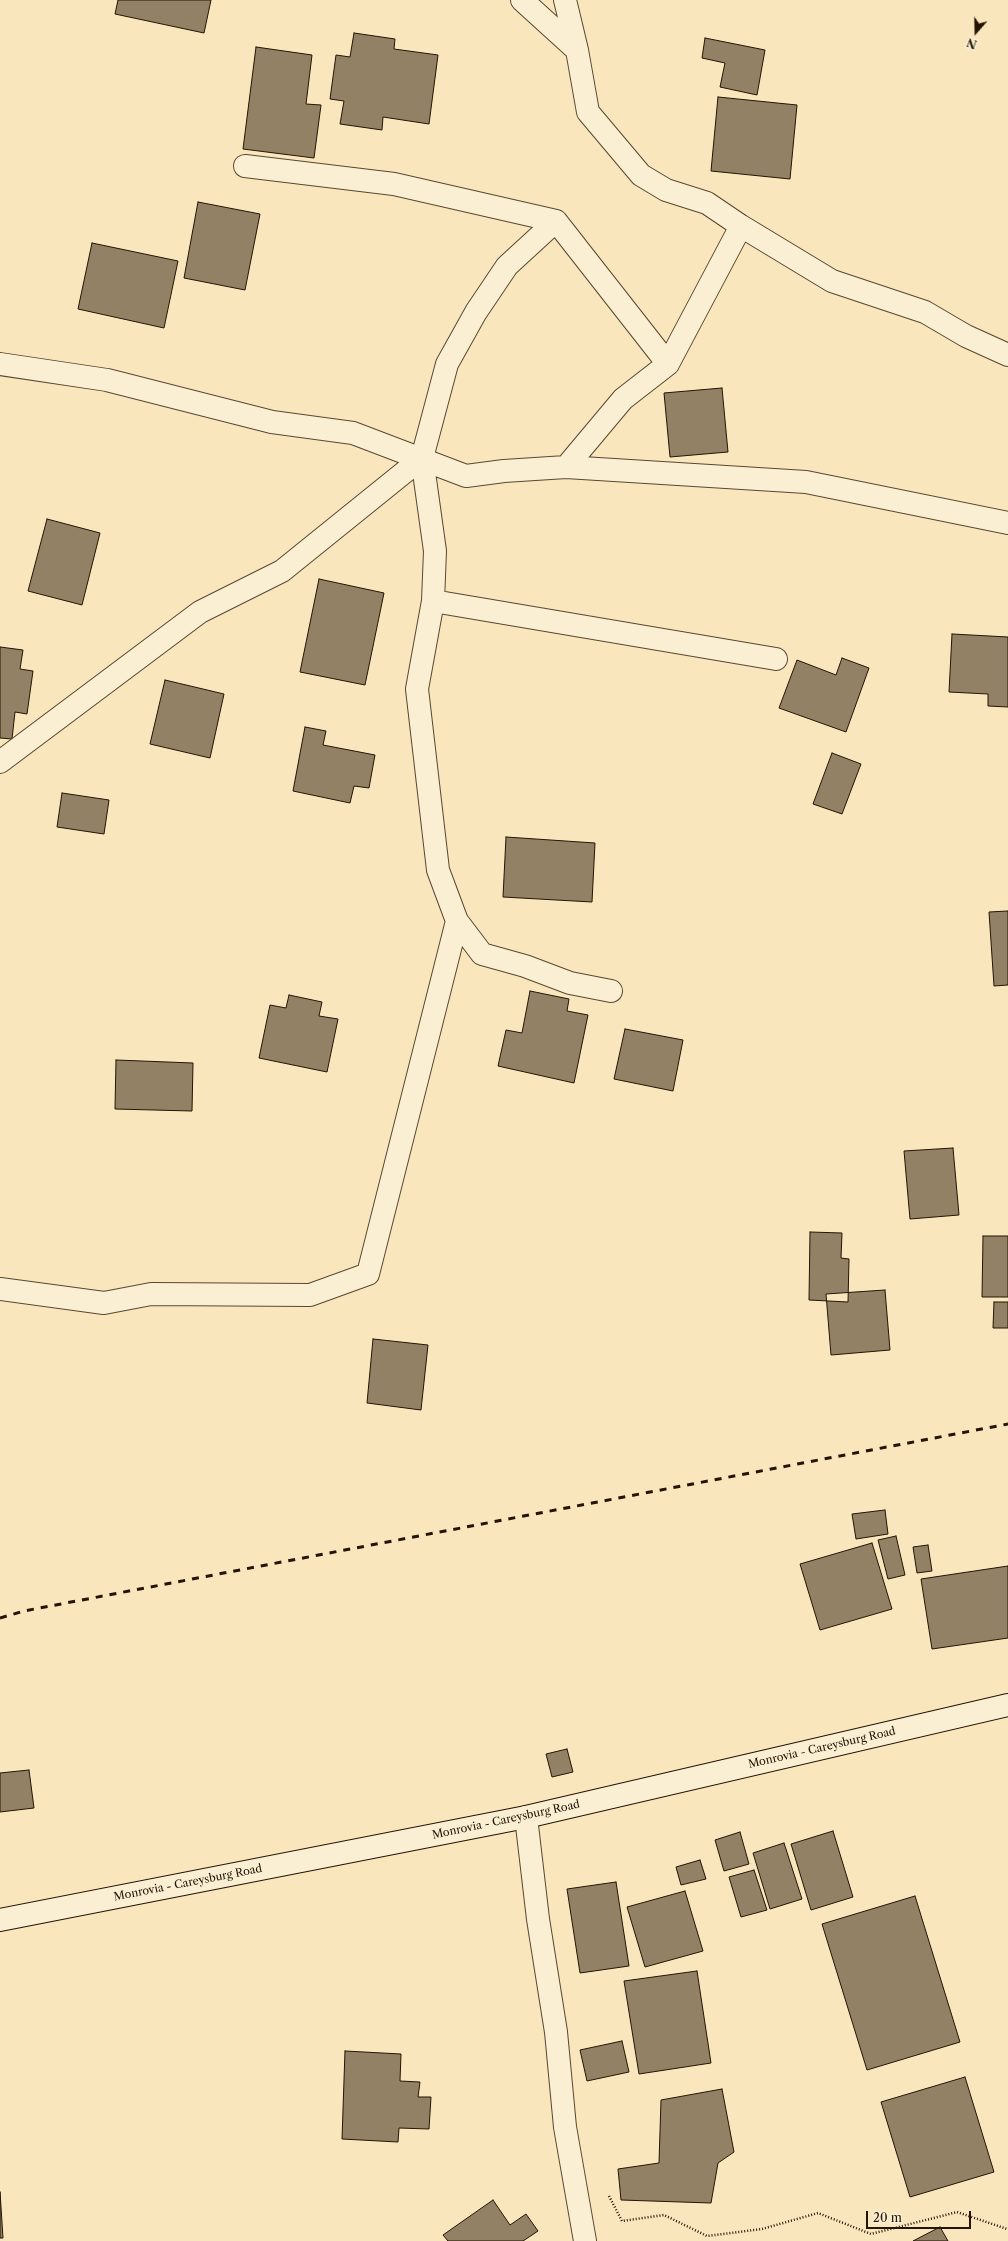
<!DOCTYPE html>
<html>
<head>
<meta charset="utf-8">
<style>
	body { margin:0 }
	#map { position:relative; width:1008px; height:2241px; overflow:hidden; background:#f9e6bc; font-family:"Libre Caslon Text",serif }
	canvas { display:block }
	.north { position:absolute; left:956px; top:12px; width:40px; height:40px; -webkit-text-stroke:3px #fbefd3; paint-order:stroke; rotate:200deg; font-size:11px; font-weight:700; line-height:16px; text-align:center; color:#231404 }
	.north::after { content:''; display:block; margin:auto; width:14px; height:18px; background:#231404; clip-path:polygon(50% 0,100% 100%,50% 72%,0 100%) }
	.scale { position:absolute; left:866px; top:2211px; width:105px; height:18px; box-sizing:border-box; border:2px solid #231404; border-top:0; padding-left:5px; font-size:12px; line-height:14px; white-space:nowrap; color:#231404; -webkit-text-stroke:3px #fbefd3; paint-order:stroke }
</style>
</head>
<body>
<div id="map">
<canvas width="1008" height="2241"></canvas>
<div class="north">N</div>
<div class="scale">20 m</div>
</div>
<script>
const ctx = document.querySelector('canvas').getContext('2d');
ctx.lineJoin = 'round';
function fill(path, color) {
  ctx.fillStyle = color;
  ctx.fill(path, 'evenodd');
}
function toPath(rows) {
  const path = new Path2D();
  for (const r of rows) {
    path.moveTo(r[0], r[1]);
    for (let i = 2; i < r.length; i += 2) path.lineTo(r[i], r[i + 1]);
  }
  return path;
}
function stroke(path, color, width, dash) {
  ctx.strokeStyle = color;
  ctx.lineWidth = width;
  ctx.lineCap = dash ? 'butt' : 'round';
  ctx.setLineDash(dash || []);
  ctx.stroke(path);
}
function label(font, color, halo, rows, align = 'center') {
  ctx.font = font + ' "Libre Caslon Text",serif';
  ctx.lineWidth = 3;
  ctx.setLineDash([]);
  ctx.textBaseline = 'middle';
  ctx.strokeStyle = halo;
  ctx.fillStyle = color;
  for (const [text, x, y, turn = 0] of rows) {
    ctx.save();
    ctx.translate(x, y);
    ctx.rotate((+turn || 0) * Math.PI / 180);
    ctx.textAlign = isNaN(turn) ? turn : align;
    if (halo) ctx.strokeText(text, 0, 0);
    ctx.fillText(text, 0, 0);
    ctx.restore();
  }
}
const building = toPath([
	[118,0,211,0,204,33,115,14,118,0],
	[354,33,395,39,394,49,438,55,429,124,383,117,382,130,340,124,344,101,330,99,336,55,350,57,354,33],
	[705,38,765,50,757,95,720,87,725,63,702,58,705,38],
	[256,47,312,55,306,104,321,105,314,158,243,149,256,47],
	[718,97,797,105,790,179,711,171,718,97],
	[198,202,260,214,245,290,184,278,198,202],
	[92,243,178,261,164,328,78,309,92,243],
	[722,388,728,452,670,457,664,393,722,388],
	[47,519,100,533,82,605,28,591,47,519],
	[319,579,384,593,365,685,300,672,319,579],
	[952,634,1008,637,1008,707,988,706,988,694,949,692,952,634],
	[0,647,23,650,20,669,33,671,27,714,15,712,12,739,0,738,0,647],
	[842,658,869,668,846,732,779,708,797,660,836,675,842,658],
	[165,680,224,694,210,758,150,744,165,680],
	[305,727,326,731,323,745,375,755,369,788,354,786,350,803,293,791,305,727],
	[832,753,861,764,842,814,813,804,832,753],
	[62,793,109,800,104,834,57,827,62,793],
	[506,837,595,843,592,902,503,897,506,837],
	[1008,911,1008,985,994,986,989,912,1008,911],
	[530,991,569,999,567,1011,588,1015,574,1083,498,1066,506,1030,522,1033,530,991],
	[289,995,322,1002,319,1016,338,1019,327,1072,259,1058,270,1005,286,1008,289,995],
	[625,1029,683,1040,673,1091,614,1079,625,1029],
	[116,1060,193,1063,192,1111,115,1109,116,1060],
	[953,1148,959,1215,910,1219,904,1151,953,1148],
	[810,1232,842,1233,841,1258,849,1259,848,1302,809,1300,810,1232],
	[983,1236,1008,1236,1008,1297,982,1297,983,1236],
	[885,1290,890,1350,831,1355,826,1294,885,1290],
	[994,1302,1008,1302,1008,1328,993,1328,994,1302],
	[373,1339,428,1345,421,1410,367,1403,373,1339],
	[885,1510,888,1534,856,1539,852,1514,885,1510],
	[896,1536,905,1575,888,1579,878,1540,896,1536],
	[872,1543,892,1609,820,1630,800,1564,872,1543],
	[928,1545,932,1571,917,1573,913,1547,928,1545],
	[1008,1566,1008,1638,932,1649,921,1579,1008,1566],
	[567,1749,573,1772,552,1777,546,1754,567,1749],
	[29,1770,34,1808,0,1812,0,1773,29,1770],
	[833,1831,853,1897,811,1910,791,1844,833,1831],
	[740,1832,749,1864,724,1871,715,1840,740,1832],
	[784,1843,802,1899,770,1909,753,1853,784,1843],
	[700,1860,706,1879,681,1885,676,1867,700,1860],
	[754,1870,767,1910,741,1917,729,1877,754,1870],
	[616,1882,629,1966,580,1973,567,1889,616,1882],
	[685,1891,703,1951,645,1967,627,1907,685,1891],
	[915,1896,960,2042,867,2070,822,1924,915,1896],
	[697,1971,711,2063,639,2074,624,1981,697,1971],
	[622,2041,629,2072,587,2081,580,2050,622,2041],
	[345,2051,401,2054,400,2081,420,2082,418,2097,431,2097,429,2129,399,2128,398,2142,342,2139,345,2051],
	[965,2077,994,2172,910,2197,881,2102,965,2077],
	[722,2089,734,2152,718,2163,711,2203,621,2200,618,2169,659,2163,661,2100,722,2089],
	[0,2192,3,2238,0,2238,0,2192],
	[493,2200,510,2225,526,2214,538,2231,523,2241,448,2241,443,2235,493,2200],
	[940,2227,948,2241,913,2241,940,2227]
]);
fill(building, '#928164');
stroke(building, '#231404', 1);
const minor = toPath([
	[522,0,577,50],
	[565,0,577,50,588,112,641,175,666,190,707,203,741,226,832,281,925,312,966,336,1008,355],
	[245,166,394,184,556,221],
	[0,364,107,380,272,422,353,433,466,476,504,471,566,467,623,399,668,364],
	[422,458,435,551,433,601,417,689,438,870,457,921,482,954,525,966,570,983,611,991],
	[566,467,806,482,1008,523],
	[433,601,776,659],
	[0,762,200,612,282,571,422,458,447,364,476,312,507,266,556,221,668,364,741,226],
	[0,1289,104,1303,151,1294,310,1295,368,1274,457,921],
	[526,1817,538,1919,556,2032,565,2127,585,2241]
]);
const secondary = toPath([
	[0,1920,526,1817,1008,1705]
]);
stroke(minor, '#584832', 24);
stroke(secondary, '#231404', 24);
stroke(toPath([
	[609,2196,622,2221,664,2215,707,2236,762,2229,818,2213,871,2234,957,2212,1007,2229]
]), '#231404', 2.5, [1, 2]);
stroke(minor, '#fbefd3', 22);
stroke(secondary, '#fbefd3', 22);
stroke(toPath([
	[0,1618,24,1611,1008,1424]
]), '#231404', 3, [7, 7]);
label('11px', '#231404', '#fbefd3', [
	["Monrovia - Careysburg Road",822,1748,-13],
	["Monrovia - Careysburg Road",506,1820,-12],
	["Monrovia - Careysburg Road",188,1883,-11]
]);
</script>
</body>
</html>
